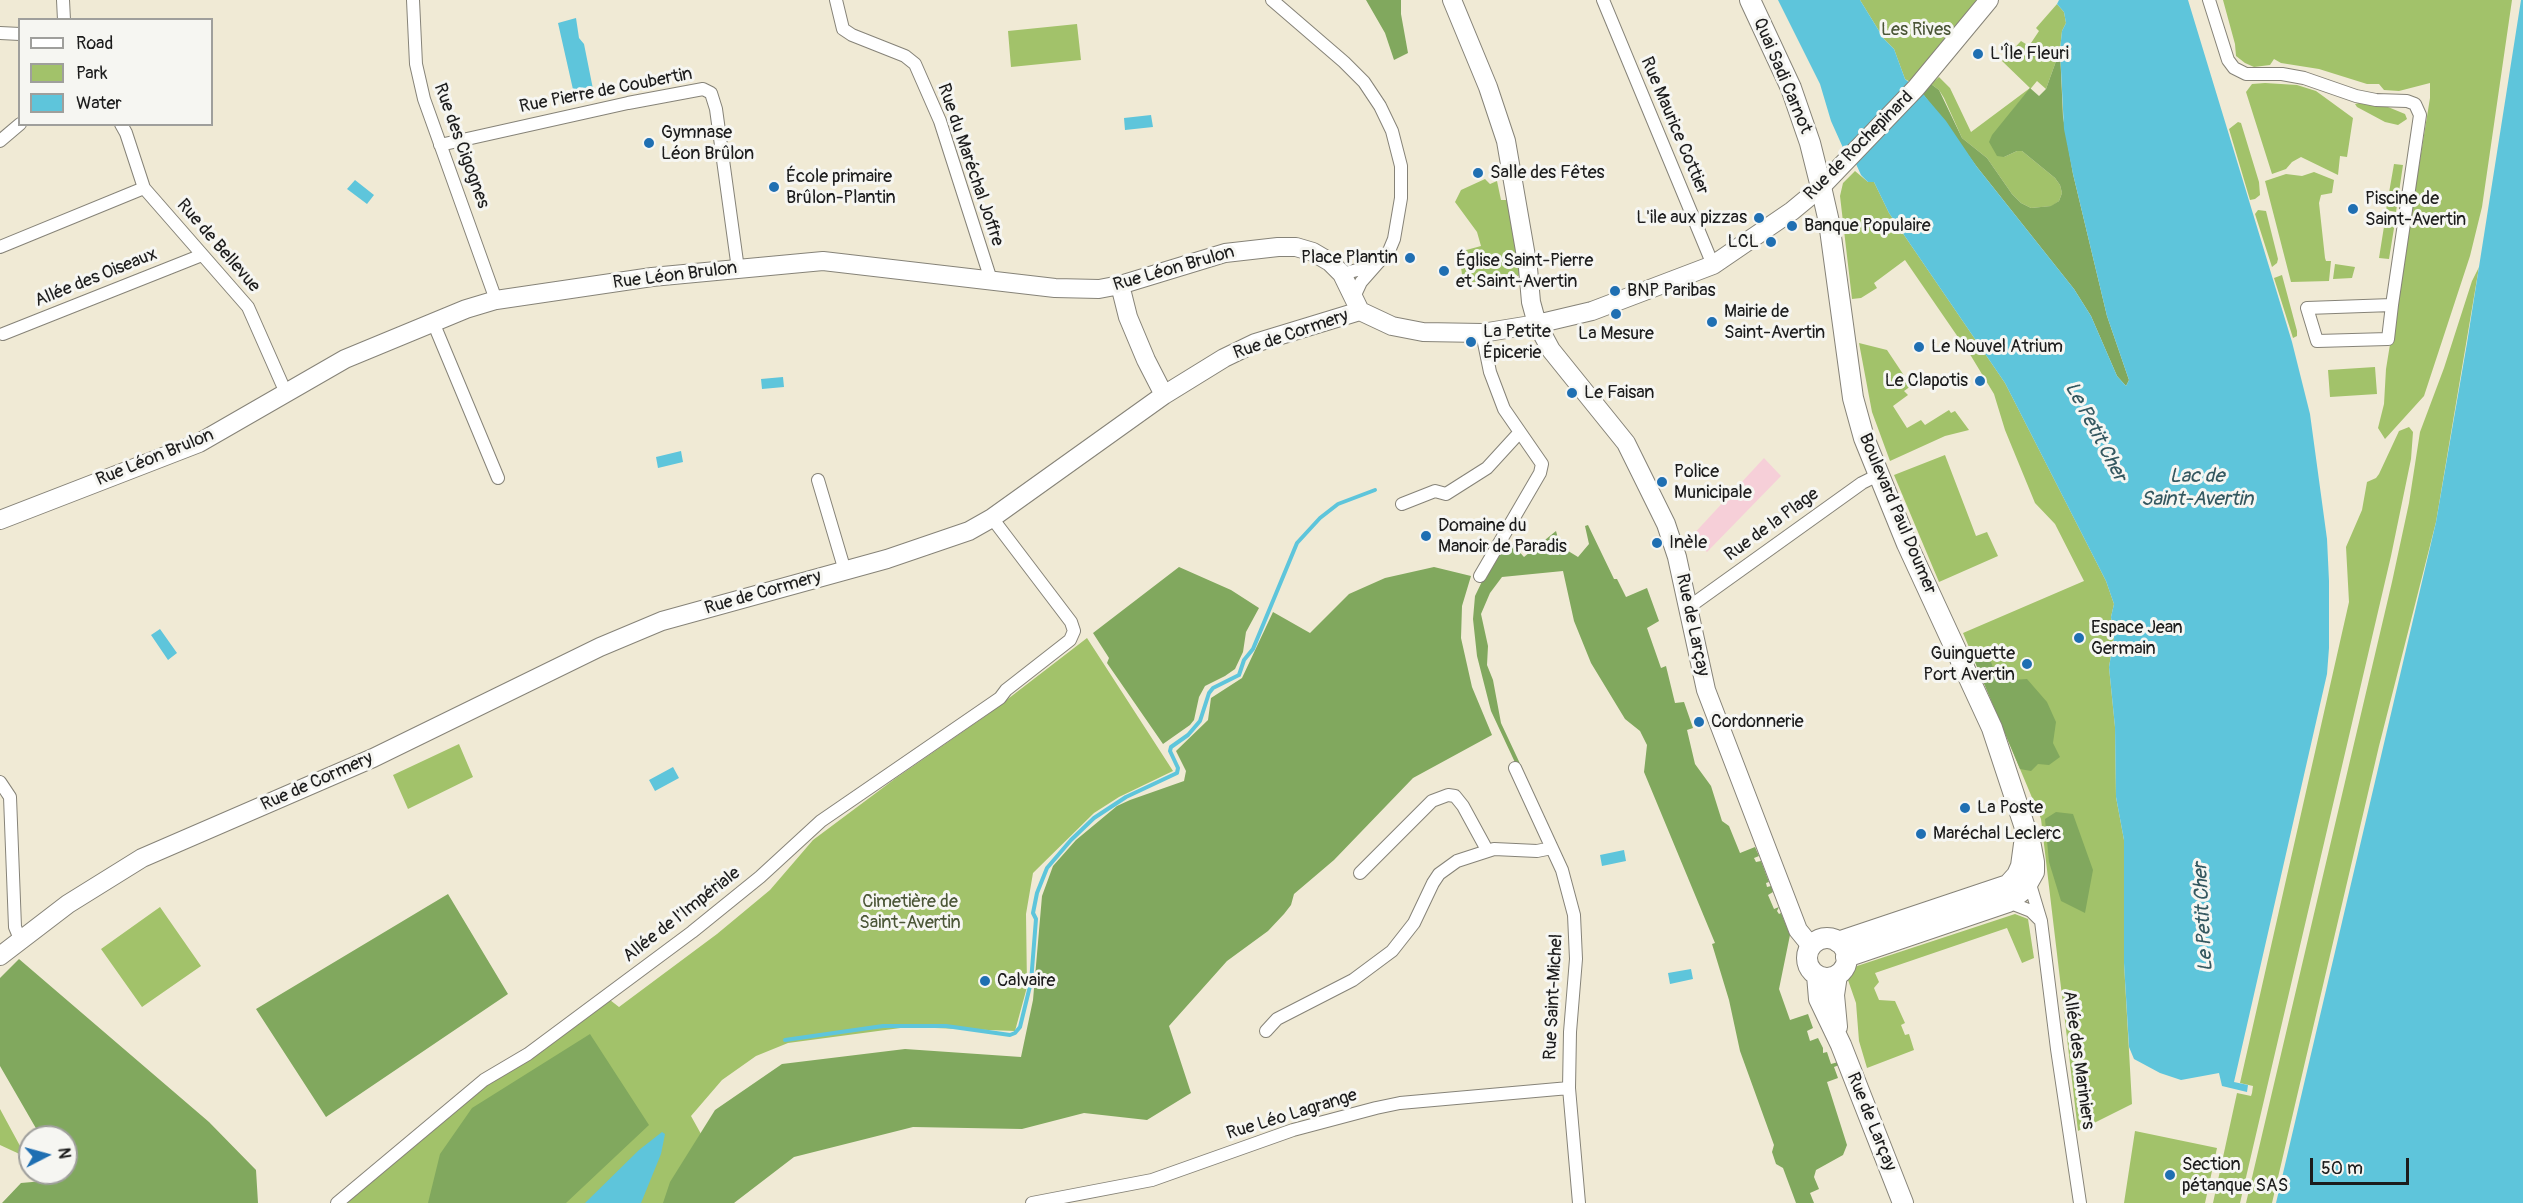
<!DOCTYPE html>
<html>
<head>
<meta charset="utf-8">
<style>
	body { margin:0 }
	#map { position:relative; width:2523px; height:1203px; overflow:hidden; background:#f0ead5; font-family:Pangolin,sans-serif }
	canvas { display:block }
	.legend { position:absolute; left:18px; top:18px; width:195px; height:108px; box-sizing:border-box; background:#f6f6f2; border:2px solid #9f9f9c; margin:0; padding:8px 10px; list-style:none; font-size:18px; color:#1c1c1c }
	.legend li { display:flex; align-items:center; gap:12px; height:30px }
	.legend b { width:30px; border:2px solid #9f9f9c }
	.north { position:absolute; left:18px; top:1125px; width:60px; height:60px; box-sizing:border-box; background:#f6f6f2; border:2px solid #9f9f9c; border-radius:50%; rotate:84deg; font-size:16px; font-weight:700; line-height:24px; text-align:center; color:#1c1c1c }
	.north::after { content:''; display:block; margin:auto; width:21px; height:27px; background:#1f6fb2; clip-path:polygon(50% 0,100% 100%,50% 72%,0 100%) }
	.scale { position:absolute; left:2310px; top:1158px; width:99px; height:27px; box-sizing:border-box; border:3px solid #1c1c1c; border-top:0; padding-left:8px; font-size:18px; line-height:21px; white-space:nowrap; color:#1c1c1c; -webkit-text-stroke:4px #f6f6f2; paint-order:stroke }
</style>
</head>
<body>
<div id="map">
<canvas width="2523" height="1203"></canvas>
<ul class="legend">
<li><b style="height:8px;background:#fff"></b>Road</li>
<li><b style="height:16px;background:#a2c26a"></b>Park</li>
<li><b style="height:16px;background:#5ec5db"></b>Water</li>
</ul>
<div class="north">N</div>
<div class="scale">50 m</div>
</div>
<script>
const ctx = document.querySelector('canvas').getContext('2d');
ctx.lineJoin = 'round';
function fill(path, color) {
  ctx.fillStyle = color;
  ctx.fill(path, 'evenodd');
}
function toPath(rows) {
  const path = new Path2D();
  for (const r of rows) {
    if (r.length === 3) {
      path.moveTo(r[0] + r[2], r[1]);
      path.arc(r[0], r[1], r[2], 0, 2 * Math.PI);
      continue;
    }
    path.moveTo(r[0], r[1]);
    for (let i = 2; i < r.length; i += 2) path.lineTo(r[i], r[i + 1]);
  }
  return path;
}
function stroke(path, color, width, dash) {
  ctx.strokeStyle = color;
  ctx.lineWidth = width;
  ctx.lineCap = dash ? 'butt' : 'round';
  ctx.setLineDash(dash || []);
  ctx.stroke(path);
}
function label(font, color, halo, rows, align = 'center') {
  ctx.font = font + ' Pangolin,sans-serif';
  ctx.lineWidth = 6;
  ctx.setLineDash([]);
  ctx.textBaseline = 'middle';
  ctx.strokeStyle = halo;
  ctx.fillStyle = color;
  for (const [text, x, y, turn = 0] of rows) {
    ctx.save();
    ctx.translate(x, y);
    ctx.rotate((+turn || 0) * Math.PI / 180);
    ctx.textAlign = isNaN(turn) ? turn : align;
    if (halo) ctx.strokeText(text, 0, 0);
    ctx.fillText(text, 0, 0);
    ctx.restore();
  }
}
fill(toPath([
	[1764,458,1781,476,1707,552,1690,538]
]), '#f6cfd8');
fill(toPath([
	[1860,0,1979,0,1910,82,1905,79,1894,49,1884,39],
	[2223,0,2512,0,2482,207,2470,256,2424,396,2385,439,2378,428,2384,404,2386,369,2430,98,2430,83,2399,91,2384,90,2379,84,2367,84,2319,69,2281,63,2274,59,2270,65,2254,67,2245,63,2236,56,2235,44],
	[2057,4,2064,12,2066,23,2062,31,2060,50,2046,89,2037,81,2012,111,2004,157,2017,151,2022,151,2055,178,2060,185,2062,193,2059,201,2052,206,2031,208,2021,203,2012,194,1987,158,1962,138,1944,98,1939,90,1931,84,1939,77,1950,88,1971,132,2030,88,2002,61,2021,41,2029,46,2039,31,2036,28],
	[1077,24,1081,60,1011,67,1008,31],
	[2265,83,2297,85,2316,91,2353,118,2347,157,2340,156,2338,175,2301,157,2292,162,2286,169,2272,174,2246,92,2252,84],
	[2359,103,2388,107,2405,114,2407,119,2398,125,2385,122,2357,107,2355,104],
	[2238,122,2241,123,2259,182,2260,195,2255,199,2250,200,2229,129],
	[2394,164,2403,165,2396,212,2386,210],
	[1855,171,1868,182,1874,182,1889,213,2005,383,2106,581,2114,604,2111,617,2114,638,2109,667,2115,727,2116,797,2124,840,2124,963,2132,1104,2078,1131,2041,819,1963,633,2084,581,2055,524,2035,503,2005,430,1994,394,1971,356,1905,260,1874,283,1877,288,1861,298,1852,299,1840,196,1843,183],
	[2314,172,2334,180,2332,193,2321,195,2319,203,2325,258,2326,261,2331,261,2329,281,2291,282,2265,181,2286,174,2302,176],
	[1485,179,1490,184,1497,181,1501,200,1508,200,1521,275,1496,282,1463,282,1459,252,1481,246,1477,232,1455,202,1461,190],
	[2258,210,2266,211,2278,259,2277,263,2272,267,2255,214],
	[2386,214,2396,216,2389,259,2379,258],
	[2335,264,2355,267,2352,278,2333,279],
	[2479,267,2436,522,2379,746,2272,1203,2246,1203,2392,582,2409,503,2420,432,2444,368,2472,281],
	[2282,275,2297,331,2297,336,2293,338,2274,278],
	[1859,343,1887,350,1911,386,1904,391,1908,395,1893,406,1907,428,1921,420,1925,425,1949,410,1951,413,1955,411,1969,430,1945,436,1890,461,1872,412],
	[2375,367,2377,394,2330,397,2328,370],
	[2409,427,2413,432,2411,459,2391,556,2240,1203,2213,1203,2237,1093,2251,1096,2252,1093,2253,1086,2240,1083,2349,602,2346,547,2362,510,2367,482,2376,478,2379,474,2399,431],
	[1945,455,1976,536,1987,532,1998,556,1939,582,1894,475],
	[1087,638,1173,771,1119,797,1094,813,1033,873,1026,914,1027,987,1015,1031,908,1027,788,1043,756,1056,722,1080,691,1116,701,1134,666,1203,345,1203,480,1089,610,1000,619,1007,717,934,770,890,813,840,896,778,987,715],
	[459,744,473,777,408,809,393,775],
	[160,907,201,966,142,1007,101,949],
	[2015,914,2028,919,2034,958,2022,963,2007,928,1875,973,1879,982,1874,988,1879,1000,1895,1001,1905,1023,1901,1025,1905,1035,1909,1034,1914,1050,1867,1068,1859,1041,1856,1003,1848,980,1851,968],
	[0,1109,26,1157,0,1145],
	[2135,1131,2217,1148,2205,1203,2124,1203]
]), '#a2c26a');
fill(toPath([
	[1366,0,1401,0,1401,14,1408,53,1394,60,1385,33],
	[2060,50,2063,117,2073,174,2107,316,2129,380,2126,386,2117,376,2091,316,2074,289,1977,167,1923,94,1931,84,1939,90,1962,138,1987,158,2012,194,2021,203,2031,208,2051,206,2059,201,2062,193,2060,185,2055,178,2022,151,2017,151,2004,157,1997,156,1989,142,1992,135,2030,88,2039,96,2046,89],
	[1588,525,1614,579,1617,579,1626,597,1647,588,1659,621,1647,628,1661,668,1666,666,1675,703,1684,702,1693,728,1687,730,1695,764,1711,786,1722,821,1729,826,1740,853,1755,847,1759,856,1754,858,1756,862,1761,861,1769,882,1766,883,1767,887,1771,886,1773,892,1768,895,1774,909,1779,907,1777,911,1779,914,1781,913,1790,935,1779,989,1790,1020,1808,1014,1813,1028,1807,1031,1810,1041,1818,1038,1823,1048,1823,1053,1827,1052,1831,1064,1838,1062,1839,1065,1834,1067,1838,1078,1827,1082,1847,1145,1843,1155,1816,1170,1814,1177,1819,1189,1810,1193,1814,1203,1796,1203,1783,1168,1776,1164,1772,1152,1774,1145,1740,1051,1729,1000,1712,944,1715,943,1644,772,1647,745,1640,731,1625,719,1591,663,1574,621,1563,571,1502,577,1490,593,1481,614,1488,646,1487,665,1493,680,1501,723,1523,770,1519,771,1491,711,1477,656,1473,619,1475,596,1488,569,1507,538,1524,557,1556,531,1560,546,1578,557,1589,544,1585,526],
	[1179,567,1231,590,1259,608,1246,632,1243,652,1235,669,1225,676,1205,686,1199,697,1194,720,1190,725,1163,744,1107,663,1109,658,1093,633],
	[1434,567,1471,576,1462,606,1461,638,1472,687,1492,735,1413,778,1334,860,1294,894,1291,905,1284,914,1268,931,1227,961,1169,1026,1191,1093,1147,1120,1084,1113,1022,1129,913,1127,794,1157,734,1203,663,1203,670,1182,715,1110,782,1064,905,1049,1021,1057,1033,1000,1042,896,1053,866,1076,840,1117,806,1130,800,1184,781,1186,771,1176,751,1208,720,1211,698,1242,678,1273,612,1310,633,1349,594,1385,578],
	[1988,654,1998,681,2027,679,2047,702,2056,722,2053,743,2060,757,2049,765,2038,764,2031,771,2020,769,1975,662],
	[2056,812,2073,814,2093,870,2085,913,2061,901,2049,862,2045,819],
	[448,894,508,994,326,1117,256,1009],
	[19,959,209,1122,256,1170,258,1203,2,1203,21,1183,66,1179,62,1173,66,1173,66,1137,41,1137,0,1066,0,978],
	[590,1034,649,1125,566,1203,428,1203,440,1154,472,1108]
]), '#81a85e');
fill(toPath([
	[1778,0,1860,0,1884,39,1894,49,1905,79,1923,94,1946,121,1977,167,2074,289,2091,316,2117,376,2126,386,2129,380,2107,316,2073,174,2064,129,2060,50,2062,31,2066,23,2064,12,2057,4,2059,0,2188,0,2292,342,2310,414,2327,539,2329,581,2329,648,2327,674,2234,1082,2248,1085,2247,1092,2222,1086,2219,1073,2181,1080,2160,1073,2134,1059,2129,1047,2124,963,2124,840,2116,797,2115,727,2109,667,2114,638,2111,617,2114,604,2106,581,2005,383,1889,213,1874,182,1868,182,1861,175,1852,155,1844,150,1831,121,1820,84],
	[2521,0,2523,0,2523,1203,2276,1203,2436,522,2467,343],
	[576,18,579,38,584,44,593,89,592,92,576,96,574,94,558,23],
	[1151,115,1153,127,1125,130,1124,118],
	[355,180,374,195,367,204,347,189],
	[783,377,784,387,762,389,761,379],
	[681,451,683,462,658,468,656,457],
	[160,629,177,653,168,660,151,635],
	[673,767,679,778,655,791,649,780],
	[1624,850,1626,861,1602,866,1600,855],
	[1691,969,1693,979,1670,984,1668,973],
	[662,1132,665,1134,661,1154,641,1203,585,1203,639,1150]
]), '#5ec5db');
stroke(toPath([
	[785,1040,883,1026,946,1026,1010,1035,1015,1033,1020,1027,1031,982,1036,919,1033,913,1037,893,1047,868,1071,840,1094,818,1126,797,1177,773,1178,768,1170,751,1171,747,1188,735,1200,721,1209,693,1213,688,1239,675,1244,660,1253,649,1297,543,1320,518,1338,504,1375,490]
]), '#5ec5db', 4);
const street = toPath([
	[63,0,64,20],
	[413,0,416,64,424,99,496,300],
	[836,0,843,29,852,35,905,56,915,64,940,121,991,280],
	[1272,0,1344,62,1364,82,1380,106,1392,131,1401,166,1401,198,1394,239,1389,251,1376,265],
	[1603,0,1713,265],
	[2209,0,2228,60,2234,68,2246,74,2282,74,2304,78,2356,96,2376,100,2407,101,2415,104,2420,115,2392,305],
	[0,33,20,34],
	[121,124,126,133,144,188,248,307,286,393],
	[0,141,20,124],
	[440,145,628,103,703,89,711,93,716,109,738,269],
	[0,247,144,188],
	[1342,274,1376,265,1361,282,1354,297],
	[2392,305,2388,339,2317,341,2307,308,2392,305],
	[433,322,498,478],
	[3,334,202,255],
	[818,480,845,571],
	[1402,504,1435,491,1446,494,1487,468,1519,433],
	[1480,576,1540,473,1542,464,1504,409,1490,372,1482,333],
	[1689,607,1862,483,1878,475],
	[1515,768,1562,870,1574,915,1576,959,1570,1032,1569,1088,1579,1203],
	[0,782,10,797,15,927,20,939],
	[1360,873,1432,801,1448,795,1455,796,1463,806,1487,850],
	[2008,902,2031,911,2041,921,2029,881],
	[2041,921,2057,1049,2080,1203],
	[1266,1031,1277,1019,1353,980,1392,951,1414,923,1433,883,1439,874,1457,861,1494,849,1537,851,1552,848],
	[337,1203,484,1080,528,1054,692,932,760,877,821,821,1000,698,1006,690,1070,640,1074,631,1071,622,992,518],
	[1032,1203,1152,1180,1293,1130,1376,1108,1400,1103,1569,1088]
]);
const secondary = toPath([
	[1452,0,1488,87,1506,141,1528,268,1531,302,1537,324,1551,350,1626,443,1666,524,1677,557,1706,690,1798,930,1811,946],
	[1120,285,1128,317,1146,360,1164,395],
	[0,520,199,443,345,359,466,309,496,300,652,277,823,261,1055,288,1099,289,1120,285,1225,253,1278,247,1296,247,1313,252,1330,262,1342,274,1360,311],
	[0,956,68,904,142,858,373,758,600,647,662,621,887,559,969,531,992,518,1164,395,1224,358,1255,343,1360,311,1392,326,1423,332,1482,333,1537,324,1592,311,1713,265,1792,211,1821,187,1916,88,1989,0]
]);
const primary = toPath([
	[1750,0,1791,88,1810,143,1821,187,1829,222,1853,398,1864,438,1907,544,1992,728,2031,846,2034,862,2034,872,2029,881,2022,891,2008,902,1846,957],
	[1827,958,20],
	[1838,942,2008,885,2017,875,2021,866,2024,844],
	[1817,975,1819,999,1841,1045,1903,1203],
	[1837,1027,1834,995,1837,975]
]);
stroke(street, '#868378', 14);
stroke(secondary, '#868378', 20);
stroke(primary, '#868378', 22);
stroke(street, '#fff', 12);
stroke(secondary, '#fff', 18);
stroke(primary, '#fff', 20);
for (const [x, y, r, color] of [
	[1978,54,6,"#1f6fb2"],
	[649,143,6,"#1f6fb2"],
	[1478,173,6,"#1f6fb2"],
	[774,187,6,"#1f6fb2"],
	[2353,209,6,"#1f6fb2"],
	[1759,218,6,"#1f6fb2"],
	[1792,226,6,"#1f6fb2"],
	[1771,242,6,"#1f6fb2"],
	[1410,258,6,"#1f6fb2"],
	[1444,271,6,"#1f6fb2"],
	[1615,291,6,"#1f6fb2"],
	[1616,314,6,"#1f6fb2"],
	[1712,322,6,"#1f6fb2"],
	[1471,342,6,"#1f6fb2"],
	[1919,347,6,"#1f6fb2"],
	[1980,381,6,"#1f6fb2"],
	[1572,393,6,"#1f6fb2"],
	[1662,482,6,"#1f6fb2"],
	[1426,536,6,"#1f6fb2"],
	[1657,543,6,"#1f6fb2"],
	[2079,638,6,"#1f6fb2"],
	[2027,664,6,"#1f6fb2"],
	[1699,722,6,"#1f6fb2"],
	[1965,808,6,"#1f6fb2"],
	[1921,834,6,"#1f6fb2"],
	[985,981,6,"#1f6fb2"],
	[2170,1175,6,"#1f6fb2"]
]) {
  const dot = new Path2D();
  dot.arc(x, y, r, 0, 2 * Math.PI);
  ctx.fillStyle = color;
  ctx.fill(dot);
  stroke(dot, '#f6f6f2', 2);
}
label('18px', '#4b5637', '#f6f6f2', [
	["Les Rives",1916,30],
	["Cimetière de",910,902],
	["Saint-Avertin",910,923]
]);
label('18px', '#1c1c1c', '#f6f6f2', [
	["L'Île Fleuri",1990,54],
	["Gymnase",661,133],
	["Léon Brûlon",661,154],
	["Salle des Fêtes",1490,173],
	["École primaire",786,177],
	["Brûlon-Plantin",786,198],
	["Piscine de",2365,199],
	["Saint-Avertin",2365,220],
	["L'ile aux pizzas",1747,218,"right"],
	["Banque Populaire",1804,226],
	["LCL",1759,242,"right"],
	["Place Plantin",1398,258,"right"],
	["Église Saint-Pierre",1456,261],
	["et Saint-Avertin",1456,282],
	["BNP Paribas",1627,291],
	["Mairie de",1724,312],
	["Saint-Avertin",1724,333],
	["La Petite",1483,332],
	["Épicerie",1483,353],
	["La Mesure",1616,334,"center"],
	["Le Nouvel Atrium",1931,347],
	["Le Clapotis",1968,381,"right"],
	["Le Faisan",1584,393],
	["Police",1674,472],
	["Municipale",1674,493],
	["Domaine du",1438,526],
	["Manoir de Paradis",1438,547],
	["Inèle",1669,543],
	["Espace Jean",2091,628],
	["Germain",2091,649],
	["Guinguette",2015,654,"right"],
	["Port Avertin",2015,675,"right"],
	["Cordonnerie",1711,722],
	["La Poste",1977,808],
	["Maréchal Leclerc",1933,834],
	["Calvaire",997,981],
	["Section",2182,1165],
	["pétanque SAS",2182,1186]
], 'left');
label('18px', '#1c1c1c', '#f6f6f2', [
	["Quai Sadi Carnot",1782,76,67],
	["Rue Pierre de Coubertin",606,91,-11],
	["Rue Maurice Cottier",1674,126,67],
	["Rue des Cigognes",461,146,70],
	["Rue de Rochepinard",1859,146,-45],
	["Rue du Maréchal Joffre",970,165,71],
	["Rue de Bellevue",218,246,49],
	["Rue Léon Brulon",1174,269,-16],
	["Rue Léon Brulon",675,276,-7],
	["Allée des Oiseaux",96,278,-22],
	["Rue de Cormery",1291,335,-19],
	["Rue Léon Brulon",155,458,-22],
	["Boulevard Paul Doumer",1897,514,67],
	["Rue de la Plage",1772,525,-36],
	["Rue de Cormery",763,593,-16],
	["Rue de Larçay",1692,625,78],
	["Rue de Cormery",317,782,-24],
	["Allée de l'Impériale",682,915,-38],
	["Rue Saint-Michel",1554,997,-87],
	["Allée des Mariniers",2078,1060,82],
	["Rue Léo Lagrange",1292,1115,-17],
	["Rue de Larçay",1871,1122,68]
]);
label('italic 20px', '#33575f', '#f6f6f2', [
	["Le Petit Cher",2095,432,62],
	["Lac de",2197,477],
	["Saint-Avertin",2197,500],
	["Le Petit Cher",2204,917,-93]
]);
</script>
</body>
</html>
